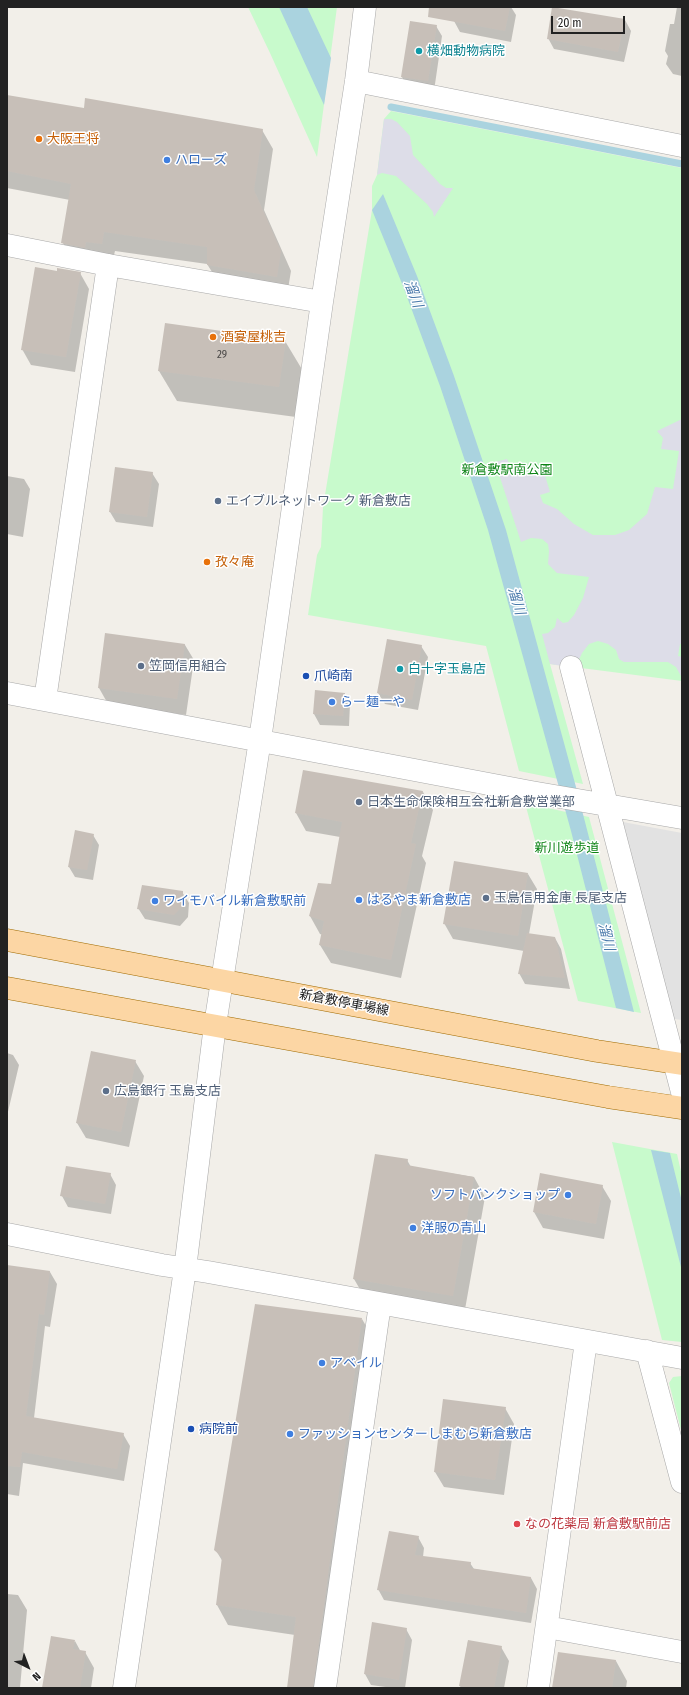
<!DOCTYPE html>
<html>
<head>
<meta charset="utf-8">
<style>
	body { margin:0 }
	#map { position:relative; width:689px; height:1695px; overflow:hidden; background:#f2efe9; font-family:"Fira Sans Condensed",sans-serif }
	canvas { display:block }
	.frame { position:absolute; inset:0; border:8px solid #222; pointer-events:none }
	.north { position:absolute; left:8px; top:1647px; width:40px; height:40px; -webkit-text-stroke:3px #fff; paint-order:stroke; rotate:138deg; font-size:11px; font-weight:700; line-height:16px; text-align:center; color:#222 }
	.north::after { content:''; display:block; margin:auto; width:14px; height:18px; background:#222; clip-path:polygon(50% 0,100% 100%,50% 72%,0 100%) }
	.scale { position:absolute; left:551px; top:16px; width:74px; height:18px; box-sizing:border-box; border:2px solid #222; border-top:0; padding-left:5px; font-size:12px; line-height:14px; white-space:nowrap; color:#222; -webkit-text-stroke:3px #fff; paint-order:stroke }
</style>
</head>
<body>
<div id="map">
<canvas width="689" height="1695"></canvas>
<div class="frame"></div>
<div class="north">N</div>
<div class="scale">20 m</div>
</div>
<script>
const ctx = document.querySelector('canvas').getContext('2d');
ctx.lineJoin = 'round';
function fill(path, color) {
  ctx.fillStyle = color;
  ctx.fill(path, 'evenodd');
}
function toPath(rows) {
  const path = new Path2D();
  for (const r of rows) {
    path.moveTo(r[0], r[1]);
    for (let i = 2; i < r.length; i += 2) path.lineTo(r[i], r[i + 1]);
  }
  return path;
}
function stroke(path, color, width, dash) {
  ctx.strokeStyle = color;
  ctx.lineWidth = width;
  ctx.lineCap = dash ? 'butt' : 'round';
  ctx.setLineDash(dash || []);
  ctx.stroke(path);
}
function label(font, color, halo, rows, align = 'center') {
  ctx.font = font + ' "Fira Sans Condensed","Noto Sans JP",sans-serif';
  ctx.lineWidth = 3;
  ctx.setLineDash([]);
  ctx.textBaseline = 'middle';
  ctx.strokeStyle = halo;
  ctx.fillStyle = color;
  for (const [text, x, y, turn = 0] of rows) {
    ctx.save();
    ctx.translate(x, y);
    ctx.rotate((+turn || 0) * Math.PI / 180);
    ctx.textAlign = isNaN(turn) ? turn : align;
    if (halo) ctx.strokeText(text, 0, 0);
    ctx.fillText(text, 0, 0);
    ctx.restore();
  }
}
fill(toPath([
	[248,7,337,7,317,157,270,53],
	[391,111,682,168,682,681,550,664,583,784,519,771,486,646,308,615,317,555,321,547,323,507,372,210,372,186,377,175,384,119],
	[525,803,589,817,641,1013,578,1001],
	[612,1142,677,1154,682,1176,682,1342,662,1340],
	[682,1376,682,1434,669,1383,673,1377]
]), '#c8facc');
fill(toPath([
	[623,822,682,833,682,1020,674,1019]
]), '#e2e2e2');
fill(toPath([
	[384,119,391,119,397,122,410,136,413,155,440,184,446,188,453,188,434,217,433,212,427,204,396,176,382,173,377,175],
	[682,419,682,644,680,644,678,656,682,657,682,678,676,667,668,662,624,662,619,659,616,650,608,644,598,641,589,644,582,653,575,668,550,664,542,634,548,633,555,627,557,618,563,623,568,622,574,615,583,598,589,577,557,573,548,564,549,551,548,544,542,539,531,538,521,542,495,462,507,459,509,464,526,475,543,469,550,492,540,495,543,503,557,509,574,524,593,535,615,535,629,530,647,514,655,487,673,489,679,451,661,449,663,438,657,431]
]), '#dddde8');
fill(toPath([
	[279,7,307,7,331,58,324,105],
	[383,194,417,276,454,376,506,530,576,787,634,1012,616,1008,571,831,488,530,440,386,403,286,372,210],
	[651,1150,670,1153,682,1202,682,1271]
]), '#aad3df');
fill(toPath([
	[457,7,511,7,516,15,511,42,460,32,454,21],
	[677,7,682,7,682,76,673,74,666,64,668,56,665,51,670,24,674,24],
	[625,20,631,31,624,62,554,49,548,38],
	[436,26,442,36,434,91,408,88,402,77],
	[7,96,84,109,262,130,273,149,264,210,291,271,287,295,219,283,207,264,115,251,112,263,73,262,63,243,70,200,7,188],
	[80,273,89,289,75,372,31,365,22,349],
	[285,341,303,371,296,417,177,401,159,371],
	[152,473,159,484,153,527,116,522,110,512],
	[7,476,24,479,30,489,23,537,7,534],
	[106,634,185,645,194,660,186,715,108,704,99,688],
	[421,646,428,657,418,710,385,704,378,693],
	[344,694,350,704,349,726,320,725,314,714],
	[423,792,433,810,422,856,426,863,401,978,331,963,320,945,323,935,320,934,310,916,332,885,340,837,306,831,296,813],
	[93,835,99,845,93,880,75,877,69,867],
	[528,874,537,889,529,934,555,938,561,949,570,989,525,984,519,973,524,951,453,939,444,923],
	[182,892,189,903,188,917,180,926,145,919,138,908],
	[7,1053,13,1055,19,1065,7,1116],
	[135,1061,144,1076,129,1147,86,1138,77,1123],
	[407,1160,411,1167,474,1177,485,1197,464,1315,365,1298,354,1279],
	[110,1174,116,1185,111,1214,68,1207,62,1196],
	[602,1186,611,1201,604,1239,543,1228,534,1212],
	[7,1266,50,1272,57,1284,50,1327,45,1326,34,1418,123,1434,130,1446,124,1481,23,1463,19,1496,7,1494],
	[362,1319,373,1338,326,1688,288,1688,295,1635,228,1625,217,1605,223,1562,215,1549],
	[505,1408,514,1424,504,1495,444,1487,435,1472],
	[418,1537,424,1548,423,1557,470,1563,474,1569,531,1578,537,1589,531,1623,384,1600,378,1589],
	[7,1594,18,1595,27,1610,20,1688,7,1688],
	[406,1629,412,1640,405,1688,393,1688,371,1685,365,1674],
	[75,1641,81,1652,85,1652,94,1668,91,1688,43,1688],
	[468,1641,501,1647,509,1661,504,1688,460,1688],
	[616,1661,627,1681,626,1688,553,1688]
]), '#0003');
stroke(toPath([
	[391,107,682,164]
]), '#aad3df', 7);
fill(toPath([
	[429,7,510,7,505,31,428,17],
	[552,7,625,19,618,52,547,39],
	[410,21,437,25,428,81,401,77],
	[7,95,84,108,85,98,263,129,254,190,281,251,277,277,207,265,207,247,104,232,102,244,86,242,85,248,61,243,71,184,7,171],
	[35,267,57,271,57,268,81,272,66,357,21,350],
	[165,323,286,340,279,387,158,371],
	[115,467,153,472,147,517,109,512],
	[105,633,185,644,177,699,98,688],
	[387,639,422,645,412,700,377,693],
	[315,690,345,693,343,716,313,714],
	[303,770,423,791,411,843,416,844,391,960,319,945,324,921,309,916,318,883,331,884,342,822,295,813],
	[75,830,94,834,87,870,68,867],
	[454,861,528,873,518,936,443,924],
	[142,885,183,891,183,906,174,915,137,909],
	[527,933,555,937,565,978,518,974],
	[91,1051,136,1060,121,1132,76,1123],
	[375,1154,408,1159,407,1165,474,1177,453,1296,353,1279],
	[66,1166,111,1173,105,1204,60,1196],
	[540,1173,603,1185,596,1224,533,1212],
	[7,1265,50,1271,44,1315,39,1314,26,1416,124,1433,117,1469,22,1452,20,1467,7,1466],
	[255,1304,362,1318,313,1688,287,1688,296,1617,216,1605,222,1557,214,1550],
	[443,1399,506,1407,495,1480,434,1472],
	[389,1531,419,1536,415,1555,471,1562,470,1568,531,1577,526,1613,377,1590],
	[372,1622,407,1628,399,1680,364,1674],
	[51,1636,75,1640,73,1649,86,1651,80,1688,42,1688],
	[468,1640,502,1646,494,1688,471,1688,459,1686],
	[558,1652,616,1660,612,1688,552,1688]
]), '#c7bfb8');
const minor = toPath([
	[356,81,682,146],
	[7,245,108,265,322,302],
	[571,667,682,1092],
	[7,693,531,792,682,818],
	[45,700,108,265],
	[7,1234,162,1265,208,1272,682,1358],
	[647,1351,682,1482],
	[547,1627,682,1652],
	[124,1688,185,1269,215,1025,260,740,322,302,356,81,365,7],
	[325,1688,380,1304],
	[538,1688,586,1341]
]);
const major = toPath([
	[7,940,597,1051,682,1064],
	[7,988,608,1097,682,1108]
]);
stroke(minor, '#a9a9a9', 23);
stroke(major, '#a06b00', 23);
stroke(minor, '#fff', 22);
stroke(major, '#fcd6a4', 22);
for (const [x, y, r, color] of [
	[419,51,4,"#0f9aa8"],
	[39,139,4,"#e8710a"],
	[167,160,4,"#3f7fe0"],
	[213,337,4,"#e8710a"],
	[218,501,4,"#5c6f8a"],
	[207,562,4,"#e8710a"],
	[141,666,4,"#5c6f8a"],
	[400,669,4,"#0f9aa8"],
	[306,676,4,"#1a4fb4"],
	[332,702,4,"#3f7fe0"],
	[359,802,4,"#5c6f8a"],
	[486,898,4,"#5c6f8a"],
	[359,900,4,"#3f7fe0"],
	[155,901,4,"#3f7fe0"],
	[106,1091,4,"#5c6f8a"],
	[568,1195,4,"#3f7fe0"],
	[413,1228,4,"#3f7fe0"],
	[322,1363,4,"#3f7fe0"],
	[191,1429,4,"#1a4fb4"],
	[290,1434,4,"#3f7fe0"],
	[517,1524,4,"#e0444e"]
]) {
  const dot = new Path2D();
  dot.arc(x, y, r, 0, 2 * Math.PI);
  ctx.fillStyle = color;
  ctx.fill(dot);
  stroke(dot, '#fff', 1.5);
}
label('11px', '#4b4948', null, [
	["29",222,355]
]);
label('13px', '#0d838f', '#fff', [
	["横畑動物病院",427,51],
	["白十字玉島店",408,669]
], 'left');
label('13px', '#c56008', '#fff', [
	["大阪王将",47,139],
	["酒宴屋桃吉",221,337],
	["孜々庵",215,562]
], 'left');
label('13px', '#366cbe', '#fff', [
	["ハローズ",175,160],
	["らー麺一や",340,702],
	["はるやま新倉敷店",367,900],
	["ワイモバイル新倉敷駅前",163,901],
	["ソフトバンクショップ",560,1195,"right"],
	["洋服の青山",421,1228],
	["アベイル",330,1363],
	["ファッションセンターしまむら新倉敷店",298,1434]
], 'left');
label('13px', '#0c8416', '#fff', [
	["新倉敷駅南公園",507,470],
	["新川遊歩道",567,848]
]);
label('13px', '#4e5e75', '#fff', [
	["エイブルネットワーク 新倉敷店",226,501],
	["笠岡信用組合",149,666],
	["日本生命保険相互会社新倉敷営業部",367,802],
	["玉島信用金庫 長尾支店",494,898],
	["広島銀行 玉島支店",114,1091]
], 'left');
label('13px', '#164399', '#fff', [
	["爪崎南",314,676],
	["病院前",199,1429]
], 'left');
label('13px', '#222', '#fff', [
	["新倉敷停車場線",344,1003,11]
]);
label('13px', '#be3a42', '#fff', [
	["なの花薬局 新倉敷駅前店",525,1524]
], 'left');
label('italic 14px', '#4a7aab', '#fff', [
	["溜川",413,294,69],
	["溜川",516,601,73],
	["溜川",606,937,76]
]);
</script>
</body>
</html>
